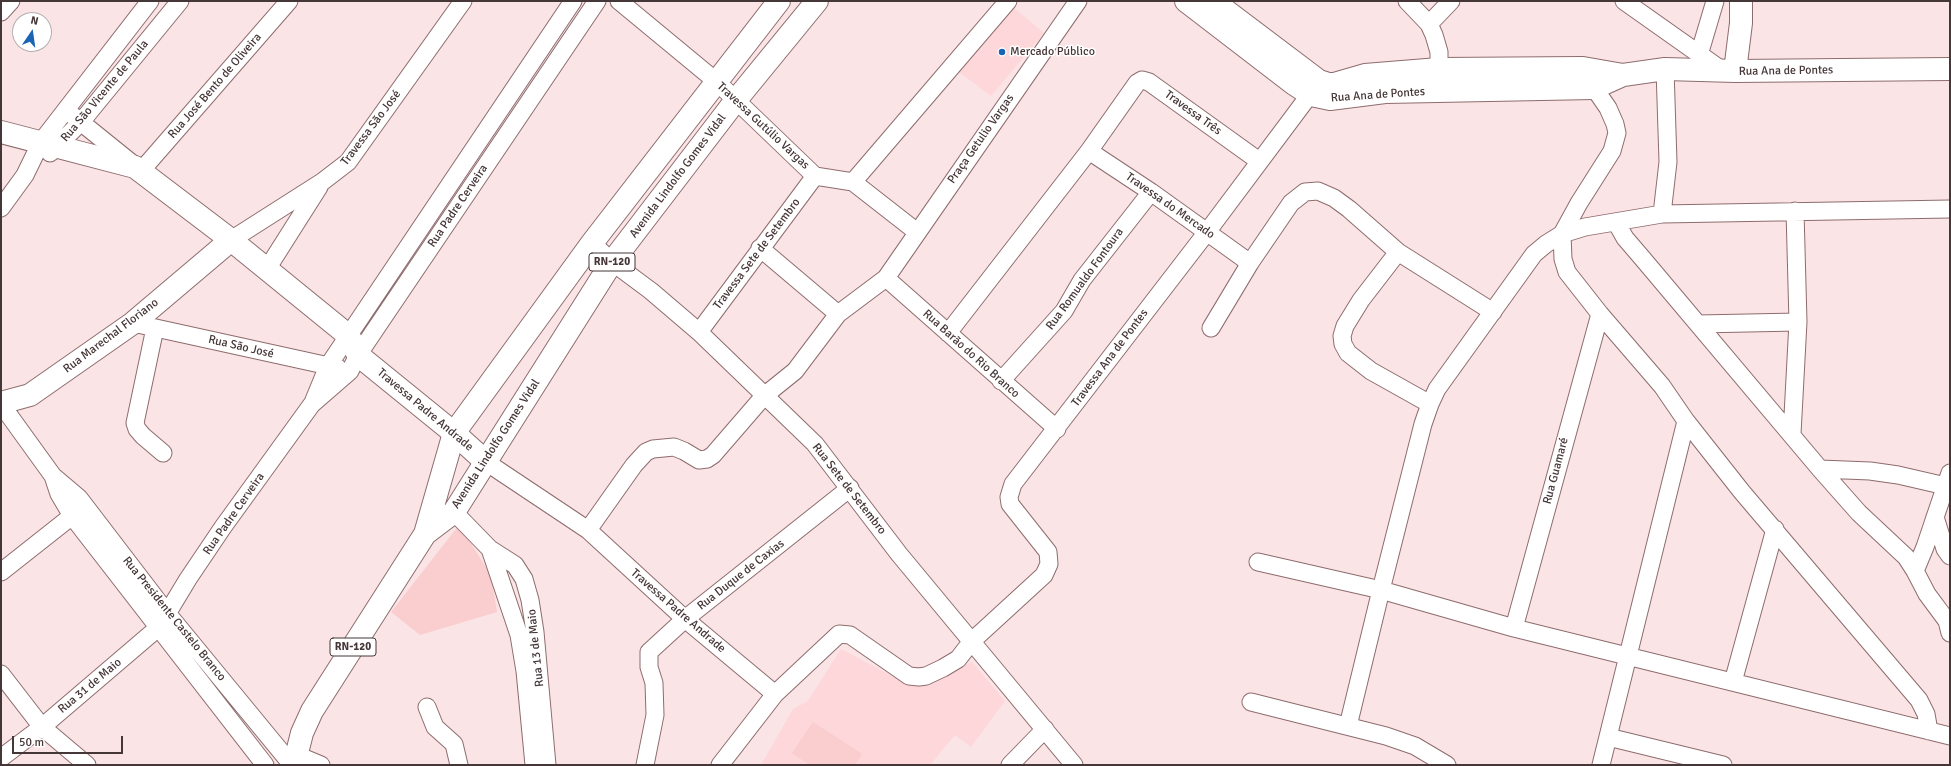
<!DOCTYPE html>
<html>
<head>
<meta charset="utf-8">
<style>
	body { margin:0 }
	#map { position:relative; width:1951px; height:766px; overflow:hidden; background:#fbe4e5; font-family:Signika,sans-serif }
	canvas { display:block }
	.frame { position:absolute; inset:0; border:2px solid #453637; pointer-events:none }
	.north { position:absolute; left:12px; top:12px; width:40px; height:40px; box-sizing:border-box; background:#fff; border:1px solid #b5afaf; border-radius:50%; rotate:13deg; font-size:11px; font-weight:700; line-height:16px; text-align:center; color:#453637 }
	.north::after { content:''; display:block; margin:auto; width:14px; height:18px; background:#1964b3; clip-path:polygon(50% 0,100% 100%,50% 72%,0 100%) }
	.scale { position:absolute; left:12px; top:736px; width:111px; height:18px; box-sizing:border-box; border:2px solid #453637; border-top:0; padding-left:5px; font-size:12px; line-height:14px; white-space:nowrap; color:#453637; -webkit-text-stroke:3px #fff; paint-order:stroke }
</style>
</head>
<body>
<div id="map">
<canvas width="1951" height="766"></canvas>
<div class="frame"></div>
<div class="north">N</div>
<div class="scale">50 m</div>
</div>
<script>
const ctx = document.querySelector('canvas').getContext('2d');
ctx.lineJoin = 'round';
function fill(path, color) {
  ctx.fillStyle = color;
  ctx.fill(path, 'evenodd');
}
function toPath(rows) {
  const path = new Path2D();
  for (const r of rows) {
    path.moveTo(r[0], r[1]);
    for (let i = 2; i < r.length; i += 2) path.lineTo(r[i], r[i + 1]);
  }
  return path;
}
function stroke(path, color, width, dash) {
  ctx.strokeStyle = color;
  ctx.lineWidth = width;
  ctx.lineCap = dash ? 'butt' : 'round';
  ctx.setLineDash(dash || []);
  ctx.stroke(path);
}
function label(font, color, halo, rows, align = 'center') {
  ctx.font = font + ' Signika,sans-serif';
  ctx.lineWidth = 3;
  ctx.setLineDash([]);
  ctx.textBaseline = 'middle';
  ctx.strokeStyle = halo;
  ctx.fillStyle = color;
  for (const [text, x, y, turn = 0] of rows) {
    ctx.save();
    ctx.translate(x, y);
    ctx.rotate((+turn || 0) * Math.PI / 180);
    ctx.textAlign = isNaN(turn) ? turn : align;
    if (halo) ctx.strokeText(text, 0, 0);
    ctx.fillText(text, 0, 0);
    ctx.restore();
  }
}
fill(toPath([
	[1014,8,1044,33,991,96,959,72],
	[841,649,911,686,972,662,1005,701,971,747,955,735,930,765,761,765,793,709,808,701]
]), '#fdd7d9');
fill(toPath([
	[459,525,491,575,497,612,420,635,391,612],
	[813,722,862,754,855,765,810,765,792,753]
]), '#facdcf');
const street = toPath([
	[619,1,717,82,815,176,853,182,917,232],
	[1407,1,1429,24,1434,35,1439,52,1439,80],
	[1624,1,1723,71],
	[1,12,11,1],
	[1429,24,1451,1],
	[1699,55,1715,1],
	[1588,79,1608,108,1615,124,1617,133,1612,151,1579,203,1562,234,1563,259,1567,272,1600,314,1662,386,1686,421,1742,492,1919,700,1926,714,1929,731],
	[72,115,134,165],
	[1089,151,1151,192,1250,263],
	[50,153,81,122,180,1],
	[141,171,289,1],
	[853,182,1008,1],
	[1,208,25,175,41,142,150,1],
	[1662,214,1668,162,1665,69],
	[1616,222,1625,238,1643,259,1820,469,1859,513,1906,557,1915,571,1927,594,1947,621,1950,633],
	[231,240,322,182,348,162,463,1],
	[592,243,612,262,651,291,699,332,815,444,899,554,1074,765],
	[760,248,838,314],
	[1398,252,1361,300,1345,326,1342,336,1343,344,1348,353,1371,371,1430,404],
	[267,269,319,187],
	[886,278,1057,429],
	[133,323,338,368],
	[1698,324,1798,322],
	[155,328,135,423,137,429,143,436,163,453],
	[1211,328,1250,263,1291,203,1305,192,1318,191,1334,198,1349,209,1398,252,1493,312],
	[699,332,815,176],
	[948,333,1089,151,1137,83,1142,80,1149,82,1259,161],
	[1001,381,1064,311,1082,280,1151,192],
	[314,400,328,366,573,1],
	[1,404,53,476,79,498,167,613,292,765],
	[1792,434,1798,322,1795,211],
	[486,462,588,530,685,619,775,694],
	[1820,469,1870,471,1898,475,1950,487],
	[53,476,59,494,72,516,265,765],
	[454,512,490,549,515,565,524,579,530,600,535,632,547,765],
	[1935,517,1945,549,1950,556],
	[588,530,634,465,646,452,653,449,674,447,684,451,699,460,707,459,713,455,764,396,795,371,838,314,886,278,1078,1],
	[490,549,519,635,525,671,534,765],
	[1258,562,1381,590,1514,628,1950,736],
	[1915,571,1925,547,1950,473],
	[1,572,72,516],
	[1514,628,1600,314],
	[1,674,42,727,87,765],
	[1733,682,1775,529],
	[1251,702,1386,736,1415,746,1447,765],
	[427,707,435,727,454,744,459,765],
	[1348,726,1381,590,1423,424,1430,404,1437,389,1534,254,1546,244,1562,234,1585,227,1662,214,1950,209],
	[1608,737,1723,765],
	[297,755,321,765],
	[1,758,42,727,159,627,188,579,223,527,312,404,350,371,358,355,597,1],
	[645,765,655,715,654,683,649,667,649,652,685,619,850,488],
	[720,765,775,694,839,634,850,635,909,676,919,677,926,676,943,668,958,659,972,641,1044,575,1049,564,1048,552,1010,504,1009,497,1013,484,1207,232,1317,85],
	[1010,765,1045,729],
	[1601,765,1686,421]
]);
const secondary = toPath([
	[1186,1,1294,84,1311,95,1330,99,1385,92,1594,88,1623,75,1665,69,1735,71,1950,69],
	[1213,1,1319,81,1328,84,1334,84,1365,75,1439,69,1583,68,1623,75],
	[1735,71,1741,23,1741,1],
	[1,132,135,167,231,240,349,336,358,355,454,433,486,462],
	[1,403,30,395,133,323,231,240]
]);
const primary = toPath([
	[425,534,454,512,612,262,736,100,817,1],
	[294,765,302,733,312,711,425,534,454,433,592,243,779,1]
]);
stroke(street, '#8e6c6e', 19);
stroke(secondary, '#8e6c6e', 24);
stroke(primary, '#8e6c6e', 24);
stroke(street, '#fff', 17);
stroke(secondary, '#fff', 22);
stroke(primary, '#fff', 22);
for (const [x, y, r, color] of [
	[1002,52,4,"#1964b3"]
]) {
  const dot = new Path2D();
  dot.arc(x, y, r, 0, 2 * Math.PI);
  ctx.fillStyle = color;
  ctx.fill(dot);
  stroke(dot, '#fff', 1.5);
}
for (const [x, y, w] of [
	[612,262,46],
	[353,647,46]
]) {
  const box = new Path2D();
  box.roundRect(x - w / 2, y - 9, w, 18, 3);
  ctx.fillStyle = '#fff';
  ctx.fill(box);
  stroke(box, '#453637', 1);
}
label('bold 11px', '#453637', null, [
	["RN-120",612,262],
	["RN-120",353,647]
]);
label('12px', '#453637', '#fff', [
	["Mercado Público",1010,52]
], 'left');
label('12px', '#453637', '#fff', [
	["Rua Ana de Pontes",1786,71,-1],
	["Rua José Bento de Oliveira",215,86,-49],
	["Rua São Vicente de Paula",105,91,-50],
	["Rua Ana de Pontes",1378,95,-4],
	["Travessa Três",1193,113,36],
	["Travessa Gutúlio Vargas",763,126,43],
	["Travessa São José",371,128,-53],
	["Praça Getulio Vargas",981,139,-55],
	["Avenida Lindolfo Gomes Vidal",678,176,-53],
	["Rua Padre Cerveira",458,206,-56],
	["Travessa do Mercado",1170,206,35],
	["Travessa Sete de Setembro",757,254,-53],
	["Rua Romualdo Fontoura",1085,279,-54],
	["Rua Marechal Floriano",111,336,-37],
	["Rua São José",241,347,13],
	["Rua Barão do Rio Branco",971,354,42],
	["Travessa Ana de Pontes",1110,358,-53],
	["Travessa Padre Andrade",425,410,40],
	["Avenida Lindolfo Gomes Vidal",496,444,-57],
	["Rua Guamaré",1556,471,-75],
	["Rua Sete de Setembro",849,489,52],
	["Rua Padre Cerveira",234,514,-55],
	["Rua Duque de Caxias",741,575,-38],
	["Travessa Padre Andrade",678,611,41],
	["Rua Presidente Castelo Branco",174,619,51],
	["Rua 13 de Maio",536,648,-96],
	["Rua 31 de Maio",90,686,-40]
]);
</script>
</body>
</html>
